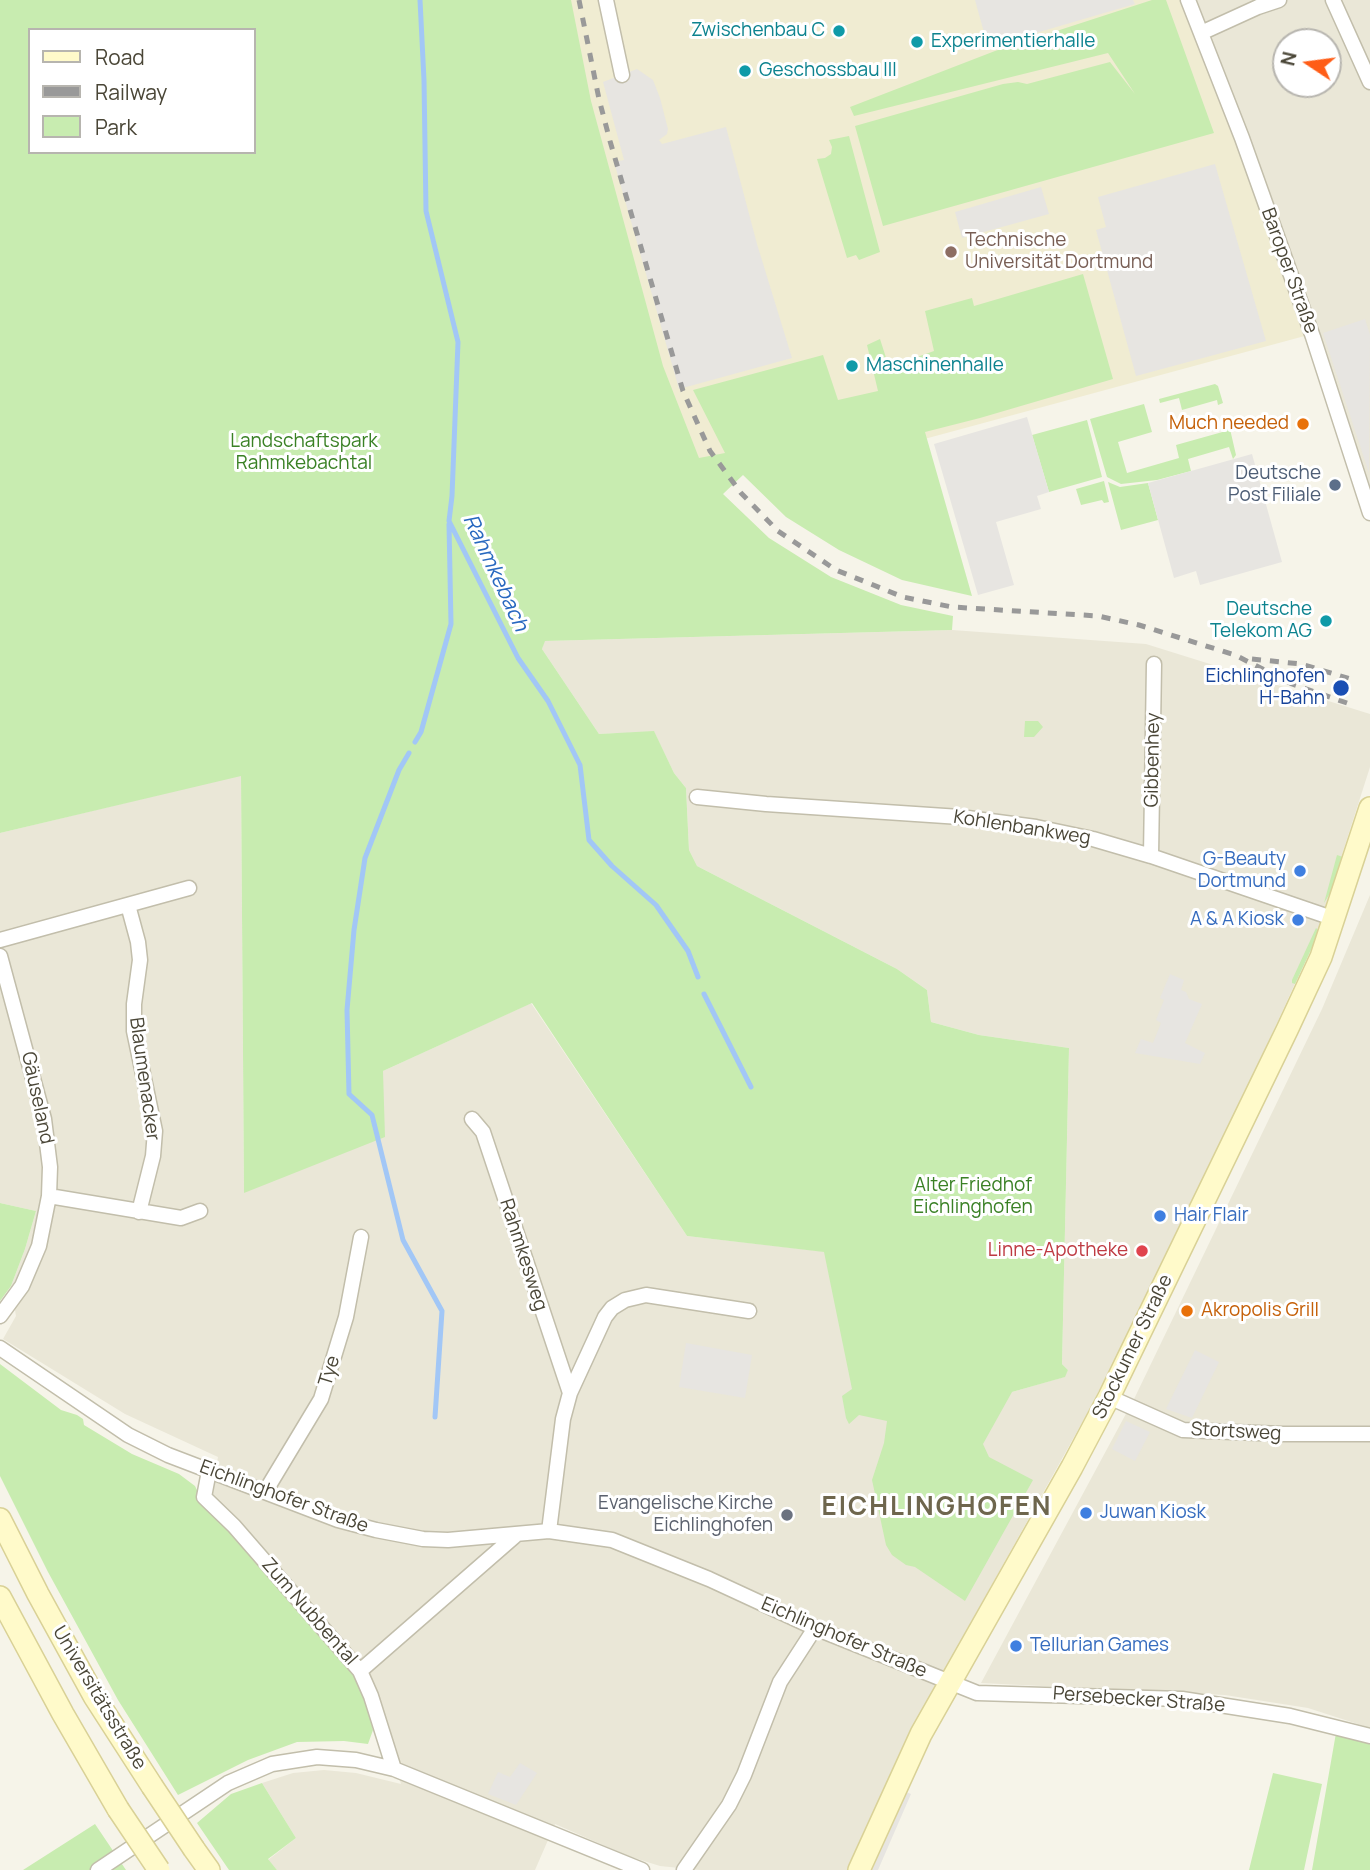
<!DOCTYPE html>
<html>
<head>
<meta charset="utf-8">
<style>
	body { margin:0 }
	#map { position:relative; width:1370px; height:1870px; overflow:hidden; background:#f6f4e9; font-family:Manrope,sans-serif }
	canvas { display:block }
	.legend { position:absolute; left:28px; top:28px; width:228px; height:126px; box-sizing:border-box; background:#fff; border:2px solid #b7b5af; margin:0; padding:9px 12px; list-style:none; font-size:21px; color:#4a4637 }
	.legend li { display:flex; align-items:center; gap:14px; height:35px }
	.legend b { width:35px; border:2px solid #b7b5af }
	.north { position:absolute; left:1272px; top:28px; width:70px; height:70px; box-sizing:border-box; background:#fff; border:2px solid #b7b5af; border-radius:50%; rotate:283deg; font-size:19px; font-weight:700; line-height:28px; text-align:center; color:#4a4637 }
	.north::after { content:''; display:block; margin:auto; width:24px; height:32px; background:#ff5d17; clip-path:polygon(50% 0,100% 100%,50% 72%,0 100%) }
</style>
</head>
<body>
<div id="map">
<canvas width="1370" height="1870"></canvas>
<ul class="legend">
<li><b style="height:9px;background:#fffaca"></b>Road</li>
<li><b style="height:9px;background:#999"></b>Railway</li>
<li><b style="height:19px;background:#c8ecb0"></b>Park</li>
</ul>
<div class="north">N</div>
</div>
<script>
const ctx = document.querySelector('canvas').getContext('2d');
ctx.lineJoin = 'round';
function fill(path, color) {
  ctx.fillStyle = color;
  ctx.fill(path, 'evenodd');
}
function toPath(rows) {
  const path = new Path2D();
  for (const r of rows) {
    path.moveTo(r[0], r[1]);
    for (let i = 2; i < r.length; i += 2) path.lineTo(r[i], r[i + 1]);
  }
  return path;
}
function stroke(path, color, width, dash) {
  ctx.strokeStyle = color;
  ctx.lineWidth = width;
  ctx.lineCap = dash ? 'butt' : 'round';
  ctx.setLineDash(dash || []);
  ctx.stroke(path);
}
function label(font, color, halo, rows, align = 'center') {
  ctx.font = font + ' Manrope,sans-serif';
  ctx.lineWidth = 6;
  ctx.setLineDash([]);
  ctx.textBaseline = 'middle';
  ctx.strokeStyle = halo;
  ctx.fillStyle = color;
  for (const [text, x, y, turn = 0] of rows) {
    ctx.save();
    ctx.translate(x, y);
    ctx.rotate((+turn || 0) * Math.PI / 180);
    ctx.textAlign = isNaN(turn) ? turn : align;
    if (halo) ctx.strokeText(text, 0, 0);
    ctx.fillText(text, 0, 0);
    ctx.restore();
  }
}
fill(toPath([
	[1194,0,1370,0,1370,488,1318,332],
	[1286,42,1328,42,1328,84,1286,84],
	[952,630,1146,644,1370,714,1370,767,1314,942,1202,1187,1088,1412,916,1721,850,1870,699,1870,660,1866,628,1856,555,1824,535,1870,277,1870,268,1860,296,1838,262,1783,293,1773,324,1770,356,1773,401,1784,367,1673,240,1522,210,1495,218,1457,125,1414,3,1339,16,1316,11,1286,25,1249,36,1211,0,1203,0,833,241,775,244,1193,383,1071,531,1003,687,1236,882,1258,1012,1392,1064,1377,1068,1370,1062,1364,1069,1048,979,1035,931,1022,927,990,897,969,697,866,689,850,686,788,674,773,654,732,599,734,542,649,544,641],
	[1370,895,1370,1728,1308,1708,1225,1695,981,1683,1135,1397,1322,1009]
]), '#eae7d7');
fill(toPath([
	[567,0,1189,0,1312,334,906,444,668,483]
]), '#f0ecd2');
fill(toPath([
	[0,0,571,0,591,101,663,366,699,458,725,453,693,390,823,355,838,400,878,391,867,345,880,339,889,367,934,351,925,311,972,298,974,306,1083,274,1113,379,980,418,925,432,972,596,902,580,839,550,786,517,743,475,723,494,769,538,831,577,901,605,953,616,952,630,545,641,542,649,599,734,654,731,674,773,686,788,689,850,697,866,897,969,927,990,931,1022,979,1035,1069,1048,1062,1364,1068,1370,1065,1377,1012,1392,983,1444,989,1457,1033,1480,965,1601,915,1567,906,1565,892,1555,886,1545,872,1480,884,1443,887,1421,859,1415,849,1424,846,1418,842,1396,852,1389,824,1252,687,1236,532,1003,383,1071,385,1137,244,1193,241,776,0,833],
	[30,30,254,30,254,152,30,152],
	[1152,0,1166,0,1214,133,883,226,855,126,1003,84,1018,82,1027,84,1110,62,1135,94,1108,53,854,116,850,107,995,51],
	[849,136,880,252,859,260,856,255,847,258,817,159,825,158,831,154,832,147,829,140],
	[1215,384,1218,386,1223,403,1218,405,1217,400,1182,410,1179,398,1160,403,1159,399],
	[1144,404,1152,432,1118,442,1127,473,1179,458,1176,445,1226,431,1222,418,1227,416,1236,455,1233,459,1229,447,1188,459,1191,471,1157,480,1121,484,1107,477,1090,419],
	[1087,420,1102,477,1049,492,1032,435],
	[1104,481,1109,502,1104,503,1102,500,1081,505,1076,489],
	[1108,482,1120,487,1148,483,1158,520,1121,530],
	[1025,721,1038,721,1043,727,1034,737,1024,737],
	[1337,855,1343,857,1332,890,1324,903],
	[1316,928,1318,930,1317,937,1295,984,1292,983,1292,980],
	[0,1203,36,1211,25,1249,11,1286,0,1301],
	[0,1364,61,1410,77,1415,83,1419,84,1425,132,1454,179,1474,195,1486,202,1500,359,1678,373,1730,368,1744,344,1741,297,1742,248,1760,178,1795,118,1700,48,1572,0,1476],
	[1336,1733,1370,1744,1370,1870,1312,1870],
	[1273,1773,1322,1784,1304,1870,1249,1870],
	[262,1783,296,1838,268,1859,277,1870,229,1870,197,1823,231,1794],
	[95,1824,126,1870,23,1870]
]), '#c8ecb0');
fill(toPath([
	[975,0,1133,0,1135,4,988,47],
	[637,69,653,80,660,98,668,129,667,134,659,140,662,144,726,127,757,244,792,358,679,389,614,162,624,160,603,82],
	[1215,164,1266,341,1136,376,1096,230,1106,227,1098,197],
	[1041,187,1049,214,962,238,955,212],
	[1365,319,1370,335,1369,473,1323,333],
	[1027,417,1049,492,1037,496,1041,509,996,522,1014,585,978,595,934,444],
	[1252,454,1282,562,1200,585,1196,571,1174,578,1148,483],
	[1170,974,1184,980,1181,990,1186,992,1189,999,1202,1004,1185,1043,1205,1053,1200,1064,1135,1053,1141,1039,1153,1043,1161,1023,1156,1020,1164,1000,1160,998],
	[686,1343,752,1355,745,1398,679,1387],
	[1195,1350,1219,1362,1192,1418,1166,1409],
	[1126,1421,1150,1432,1135,1461,1112,1449],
	[520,1763,537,1773,516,1805,488,1794,498,1772,510,1777],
	[906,1792,911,1794,878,1870,872,1870]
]), '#e7e5e1');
stroke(toPath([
	[420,0,424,80,426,211,458,342,452,496,449,521,518,658,548,701,580,765,589,840,612,866,656,905,688,951,698,977],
	[415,742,421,732,451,624,449,524],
	[409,753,399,770,365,858,354,930,347,1010,349,1094,372,1115,403,1240,442,1311,435,1417],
	[704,994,751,1087]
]), '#a2c7f6', 5);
const minor = toPath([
	[606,0,622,75],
	[1188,0,1242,138,1313,337,1370,513],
	[1333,0,1370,82],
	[1201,33,1258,7,1279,0],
	[697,797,766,804,960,817,1036,827,1093,839,1151,856,1335,919],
	[1151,856,1154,664],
	[128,905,138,942,140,960,134,1004,134,1031,155,1131,153,1156,139,1212],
	[0,940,189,888],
	[0,956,44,1119,50,1167,49,1196,39,1246,22,1286,0,1316],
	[472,1119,483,1132,570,1393],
	[49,1196,181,1218,200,1211],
	[0,1348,128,1435,168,1455,338,1520,376,1530,423,1539,448,1540,549,1531,612,1540,709,1579,815,1628,977,1693,1182,1699,1290,1716,1370,1736],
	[1109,1397,1183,1430,1283,1434,1370,1434],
	[209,1471,204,1497,234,1526,360,1671,371,1696,394,1769],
	[265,1492,321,1399,346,1317,361,1237],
	[549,1531,563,1419,570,1393,605,1317,612,1308,625,1300,646,1295,749,1311],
	[360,1671,516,1535],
	[98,1870,228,1783,272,1764,317,1757,356,1760,394,1769,642,1870],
	[684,1870,729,1805,744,1775,780,1682,815,1628]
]);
const secondary = toPath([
	[0,1519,38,1594,94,1696,152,1786],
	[0,1597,63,1714,118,1809],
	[194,1849,209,1870],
	[859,1870,921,1734,1072,1467,1109,1397,1287,1030,1321,957,1370,808]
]);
stroke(minor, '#c2beab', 17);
stroke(secondary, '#d9d196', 24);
stroke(minor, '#fff', 14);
stroke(secondary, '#fffaca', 21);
stroke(toPath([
	[579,0,599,99,610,141,683,391,710,451,741,493,778,531,836,570,903,597,952,607,1098,616,1139,625,1235,655,1292,684,1347,703],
	[1252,659,1301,664,1354,680]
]), '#999', 5, [9, 9]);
const secondaryBridge = toPath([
	[152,1786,194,1849],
	[118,1809,159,1870]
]);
stroke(secondaryBridge, '#d9d196', 24, []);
stroke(secondaryBridge, '#fffaca', 21);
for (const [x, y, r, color] of [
	[839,31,7,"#0f9aa8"],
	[917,42,7,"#0f9aa8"],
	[745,71,7,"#0f9aa8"],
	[951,252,7,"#8d6e63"],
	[852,366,7,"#0f9aa8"],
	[1303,424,7,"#e8710a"],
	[1335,485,7,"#5c6f8a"],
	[1326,621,7,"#0f9aa8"],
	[1341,688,9,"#1a4fb4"],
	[1300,871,7,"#3f7fe0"],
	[1298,920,7,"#3f7fe0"],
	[1160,1216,7,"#3f7fe0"],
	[1142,1251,7,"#e0444e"],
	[1187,1311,7,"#e8710a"],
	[1086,1513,7,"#3f7fe0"],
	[787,1515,7,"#6b7280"],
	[1016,1646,7,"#3f7fe0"]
]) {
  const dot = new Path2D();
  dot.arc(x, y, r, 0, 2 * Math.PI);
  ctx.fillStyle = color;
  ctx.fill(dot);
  stroke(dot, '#fff', 2.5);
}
label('19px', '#0d838f', '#fff', [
	["Zwischenbau C",825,31,"right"],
	["Experimentierhalle",931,42],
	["Geschossbau III",759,71],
	["Maschinenhalle",866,366],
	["Deutsche",1312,610,"right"],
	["Telekom AG",1312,632,"right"]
], 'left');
label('19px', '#785e54', '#fff', [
	["Technische",965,241],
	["Universität Dortmund",965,263]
], 'left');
label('19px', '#4a4637', '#fff', [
	["Baroper Straße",1289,271,70],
	["Gibbenhey",1153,760,-89],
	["Kohlenbankweg",1022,828,9],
	["Blaumenacker",144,1079,82],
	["Gäuseland",37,1098,78],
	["Rahmkesweg",523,1255,72],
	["Stockumer Straße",1133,1347,-64],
	["Tye",330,1371,-73],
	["Stortsweg",1236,1432,3],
	["Eichlinghofer Straße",284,1497,20],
	["Zum Nubbental",309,1612,49],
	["Eichlinghofer Straße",844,1638,23],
	["Universitätsstraße",99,1698,59],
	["Persebecker Straße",1139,1700,4]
]);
label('19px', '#c56008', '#fff', [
	["Much needed",1289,424],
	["Akropolis Grill",1201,1311,"left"]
], 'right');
label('19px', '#3a8125', '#fff', [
	["Landschaftspark",304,442],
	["Rahmkebachtal",304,464],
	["Alter Friedhof",973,1186],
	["Eichlinghofen",973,1208]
]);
label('19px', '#4e5e75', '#fff', [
	["Deutsche",1321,474],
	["Post Filiale",1321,496]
], 'right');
label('19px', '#164399', '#fff', [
	["Eichlinghofen",1325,677],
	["H-Bahn",1325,699]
], 'right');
label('19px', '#366cbe', '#fff', [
	["G-Beauty",1286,860,"right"],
	["Dortmund",1286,882,"right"],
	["A & A Kiosk",1284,920,"right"],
	["Hair Flair",1174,1216],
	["Juwan Kiosk",1100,1513],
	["Tellurian Games",1030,1646]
], 'left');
label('19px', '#be3a42', '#fff', [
	["Linne-Apotheke",1128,1251]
], 'right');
label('19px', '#5b616d', '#fff', [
	["Evangelische Kirche",773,1504],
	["Eichlinghofen",773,1526]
], 'right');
label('italic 21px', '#2768bf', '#fff', [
	["Rahmkebach",495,573,65]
]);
ctx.letterSpacing = '2px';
label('bold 26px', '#6e664d', '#fff', [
	["EICHLINGHOFEN",937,1508]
]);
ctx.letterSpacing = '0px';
</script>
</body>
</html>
